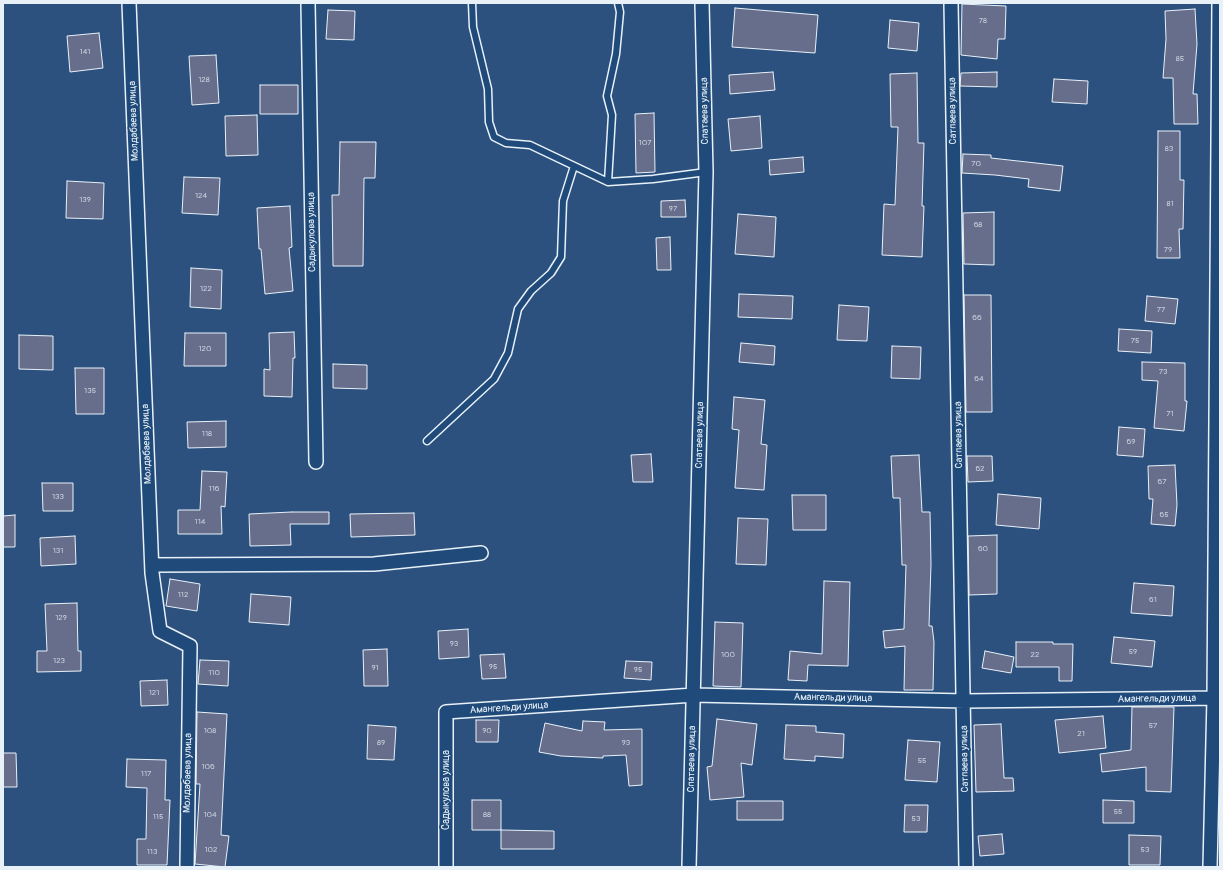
<!DOCTYPE html>
<html>
<head>
<meta charset="utf-8">
<style>
	body { margin:0 }
	#map { position:relative; width:1223px; height:870px; overflow:hidden; background:#2d517e; font-family:Pangolin,sans-serif }
	canvas { display:block }
	.frame { position:absolute; inset:0; border:4px solid #e8f1f8; pointer-events:none }
</style>
</head>
<body>
<div id="map">
<canvas width="1223" height="870"></canvas>
<div class="frame"></div>
</div>
<script>
const ctx = document.querySelector('canvas').getContext('2d');
ctx.lineJoin = 'round';
function fill(path, color) {
  ctx.fillStyle = color;
  ctx.fill(path, 'evenodd');
}
function toPath(rows) {
  const path = new Path2D();
  for (const r of rows) {
    path.moveTo(r[0], r[1]);
    for (let i = 2; i < r.length; i += 2) path.lineTo(r[i], r[i + 1]);
  }
  return path;
}
function stroke(path, color, width, dash) {
  ctx.strokeStyle = color;
  ctx.lineWidth = width;
  ctx.lineCap = dash ? 'butt' : 'round';
  ctx.setLineDash(dash || []);
  ctx.stroke(path);
}
function label(font, color, halo, rows, align = 'center') {
  ctx.font = font + ' Pangolin,sans-serif';
  ctx.lineWidth = 3.5;
  ctx.setLineDash([]);
  ctx.textBaseline = 'middle';
  ctx.strokeStyle = halo;
  ctx.fillStyle = color;
  for (const [text, x, y, turn = 0] of rows) {
    ctx.save();
    ctx.translate(x, y);
    ctx.rotate((+turn || 0) * Math.PI / 180);
    ctx.textAlign = isNaN(turn) ? turn : align;
    if (halo) ctx.strokeText(text, 0, 0);
    ctx.fillText(text, 0, 0);
    ctx.restore();
  }
}
const building = toPath([
	[962,4,1006,6,1005,39,998,39,997,59,961,55,962,4],
	[735,8,818,15,815,53,732,47,735,8],
	[1195,9,1197,44,1193,94,1197,94,1198,124,1174,124,1173,78,1163,78,1166,39,1165,11,1195,9],
	[328,10,355,11,354,40,326,39,328,10],
	[890,20,919,23,917,51,888,48,890,20],
	[99,33,103,68,70,72,67,36,99,33],
	[216,55,219,103,192,105,189,56,216,55],
	[773,72,775,90,730,94,729,75,773,72],
	[997,72,997,87,960,86,961,73,997,72],
	[917,73,918,143,924,143,922,206,924,206,922,257,882,255,884,204,895,205,898,127,891,127,890,74,917,73],
	[1054,79,1088,81,1087,104,1052,102,1054,79],
	[260,85,298,85,298,114,260,114,260,85],
	[654,113,655,172,636,173,635,114,654,113],
	[257,115,258,155,226,156,225,116,257,115],
	[760,116,762,148,731,151,728,119,760,116],
	[1158,131,1180,131,1180,180,1184,180,1183,229,1179,229,1180,258,1157,258,1158,131],
	[340,142,376,142,375,178,364,178,363,266,333,266,332,195,339,195,340,142],
	[963,154,991,155,991,158,1063,166,1060,191,1028,187,1029,179,995,175,962,173,963,154],
	[803,157,804,172,770,175,769,160,803,157],
	[184,177,220,178,218,215,182,213,184,177],
	[67,181,104,183,103,219,66,218,67,181],
	[685,200,686,217,661,217,661,201,685,200],
	[290,206,292,247,289,248,293,291,265,294,261,249,259,249,257,208,290,206],
	[994,212,994,265,964,264,963,213,994,212],
	[738,214,776,217,774,257,735,254,738,214],
	[670,237,671,270,657,270,656,238,670,237],
	[191,268,222,270,221,309,190,307,191,268],
	[739,294,793,296,792,319,738,317,739,294],
	[964,295,991,295,992,412,966,412,964,295],
	[1147,296,1178,299,1175,324,1145,321,1147,296],
	[839,305,869,307,867,341,837,340,839,305],
	[1119,329,1152,331,1151,353,1118,351,1119,329],
	[294,332,295,358,293,358,292,397,264,396,264,369,270,370,269,333,294,332],
	[185,333,226,333,226,366,184,366,185,333],
	[19,335,53,336,53,370,19,369,19,335],
	[741,343,775,346,774,365,739,362,741,343],
	[892,346,921,347,920,379,891,378,892,346],
	[1142,362,1185,363,1185,401,1187,401,1184,431,1154,428,1158,381,1142,380,1142,362],
	[333,364,367,365,367,389,333,388,333,364],
	[75,368,104,368,104,414,76,414,75,368],
	[734,397,765,400,761,444,767,445,764,490,735,488,739,430,732,429,734,397],
	[226,421,226,447,188,448,187,422,226,421],
	[1119,427,1145,429,1143,457,1117,455,1119,427],
	[651,454,653,482,633,482,631,455,651,454],
	[919,455,922,512,930,512,931,564,929,626,932,626,934,642,933,690,904,690,905,646,885,648,883,631,904,629,906,565,902,565,900,498,893,498,891,456,919,455],
	[967,456,992,456,993,481,968,482,967,456],
	[1175,465,1177,505,1175,526,1151,524,1153,499,1149,499,1148,466,1175,465],
	[202,471,227,472,225,507,221,506,222,534,178,534,178,510,200,510,202,471],
	[42,483,73,483,73,511,43,511,42,483],
	[998,494,1041,498,1039,529,996,525,998,494],
	[792,495,826,495,826,530,793,530,792,495],
	[292,512,329,512,329,524,290,524,291,545,250,546,249,514,292,512],
	[414,513,415,535,351,537,350,514,414,513],
	[15,515,15,547,3,547,3,516,15,515],
	[738,518,768,519,766,565,736,564,738,518],
	[997,535,997,594,969,595,968,536,997,535],
	[75,536,76,564,41,566,40,538,75,536],
	[170,579,200,584,197,611,166,606,170,579],
	[824,581,850,582,848,666,808,665,807,681,788,680,790,651,822,654,824,581],
	[1134,583,1174,586,1172,616,1131,613,1134,583],
	[251,594,291,597,289,625,249,622,251,594],
	[77,603,78,651,81,651,81,671,37,672,37,651,47,651,45,604,77,603],
	[715,622,743,623,741,687,713,686,715,622],
	[468,629,469,657,439,659,438,631,468,629],
	[1114,637,1155,641,1152,667,1111,663,1114,637],
	[1016,642,1053,642,1053,644,1073,644,1072,681,1059,681,1059,667,1016,667,1016,642],
	[387,649,388,686,364,686,363,650,387,649],
	[985,651,1014,657,1011,673,982,668,985,651],
	[504,654,506,678,482,679,480,655,504,654],
	[200,660,229,661,228,686,198,684,200,660],
	[626,661,652,662,651,680,624,678,626,661],
	[167,680,168,705,141,706,140,681,167,680],
	[1132,707,1174,707,1171,792,1146,791,1146,767,1102,772,1100,754,1131,750,1132,707],
	[197,712,227,714,221,835,229,836,225,867,195,864,200,784,196,784,197,712],
	[1103,716,1106,748,1059,753,1055,720,1103,716],
	[717,719,757,724,752,765,741,763,744,797,710,800,707,767,712,766,717,719],
	[476,720,499,720,498,742,476,742,476,720],
	[583,721,605,722,604,730,642,729,642,785,629,786,626,755,603,756,603,758,561,756,539,752,545,723,582,731,583,721],
	[1001,724,1004,778,1013,778,1014,791,976,792,974,725,1001,724],
	[368,725,396,727,394,760,367,759,368,725],
	[786,725,816,726,816,732,844,734,843,758,815,756,815,761,784,759,786,725],
	[908,740,940,742,937,782,905,780,908,740],
	[3,753,16,753,17,787,3,787,3,753],
	[127,759,166,760,165,800,170,800,167,865,137,865,137,839,146,839,147,788,126,787,127,759],
	[472,800,501,800,501,830,472,830,472,800],
	[1103,800,1134,801,1134,823,1103,823,1103,800],
	[737,801,783,801,783,820,737,820,737,801],
	[905,805,928,805,927,832,904,832,905,805],
	[501,830,554,831,554,849,501,849,501,830],
	[1002,834,1004,854,980,856,978,836,1002,834],
	[1129,835,1161,836,1160,865,1129,865,1129,835]
]);
fill(building, '#676e8c');
stroke(building, '#e8f1f8', 1);
const lane = toPath([
	[472,3,473,27,488,89,489,122,494,137,506,143,530,145,608,182,653,179,706,172],
	[608,182,612,115,607,96,616,54,620,12,618,3],
	[427,441,494,379,508,353,518,309,531,291,551,273,561,257,563,201,574,166]
]);
const street = toPath([
	[129,3,152,573,160,631,190,646,187,867],
	[308,3,316,462],
	[951,3,966,867],
	[152,565,374,564,481,553],
	[446,867,446,712,694,695,965,701,1220,698],
	[689,867,706,172,702,3],
	[1210,867,1214,698,1219,3]
]);
stroke(lane, '#e8f1f8', 9);
stroke(street, '#e8f1f8', 16);
stroke(lane, '#1f4a7a', 6);
stroke(street, '#1f4a7a', 13);
label('8px', '#c8d0dd', null, [
	["78",983,21],
	["141",85,52],
	["85",1180,59],
	["128",204,80],
	["107",645,143],
	["83",1169,149],
	["70",976,164],
	["124",201,196],
	["139",85,200],
	["81",1170,204],
	["97",673,209],
	["68",978,225],
	["79",1168,250],
	["122",206,289],
	["77",1161,310],
	["66",977,318],
	["75",1135,341],
	["120",205,349],
	["73",1163,372],
	["64",979,379],
	["135",90,391],
	["71",1170,414],
	["118",207,434],
	["69",1131,442],
	["62",980,469],
	["67",1162,482],
	["116",214,489],
	["133",58,497],
	["65",1164,515],
	["114",200,522],
	["60",983,549],
	["131",58,551],
	["112",183,595],
	["61",1153,600],
	["129",61,618],
	["93",454,644],
	["59",1133,652],
	["100",728,655],
	["22",1035,655],
	["123",59,661],
	["95",493,667],
	["91",375,668],
	["95",638,670],
	["110",214,673],
	["121",154,693],
	["57",1153,726],
	["108",210,731],
	["90",487,731],
	["21",1081,734],
	["89",381,743],
	["93",626,743],
	["55",922,761],
	["106",208,767],
	["117",146,774],
	["55",1118,812],
	["104",210,815],
	["88",487,815],
	["115",158,817],
	["53",916,819],
	["102",211,850],
	["53",1145,850],
	["113",152,852]
]);
label('10px', '#e8f1f8', '#1f4a7a', [
	["Спатаева улица",705,111,-91],
	["Сатпаева улица",953,111,-91],
	["Молдабаева улица",134,121,-92],
	["Садыкулова улица",312,232,-91],
	["Спатаева улица",700,435,-89],
	["Сатпаева улица",959,435,-91],
	["Молдабаева улица",147,444,-92],
	["Амангельди улица",833,698,1],
	["Амангельди улица",1157,699,-1],
	["Амангельди улица",509,708,-4],
	["Спатаева улица",692,759,-89],
	["Сатпаева улица",965,759,-91],
	["Молдабаева улица",188,773,-89],
	["Садыкулова улица",446,790,-90]
]);
</script>
</body>
</html>
